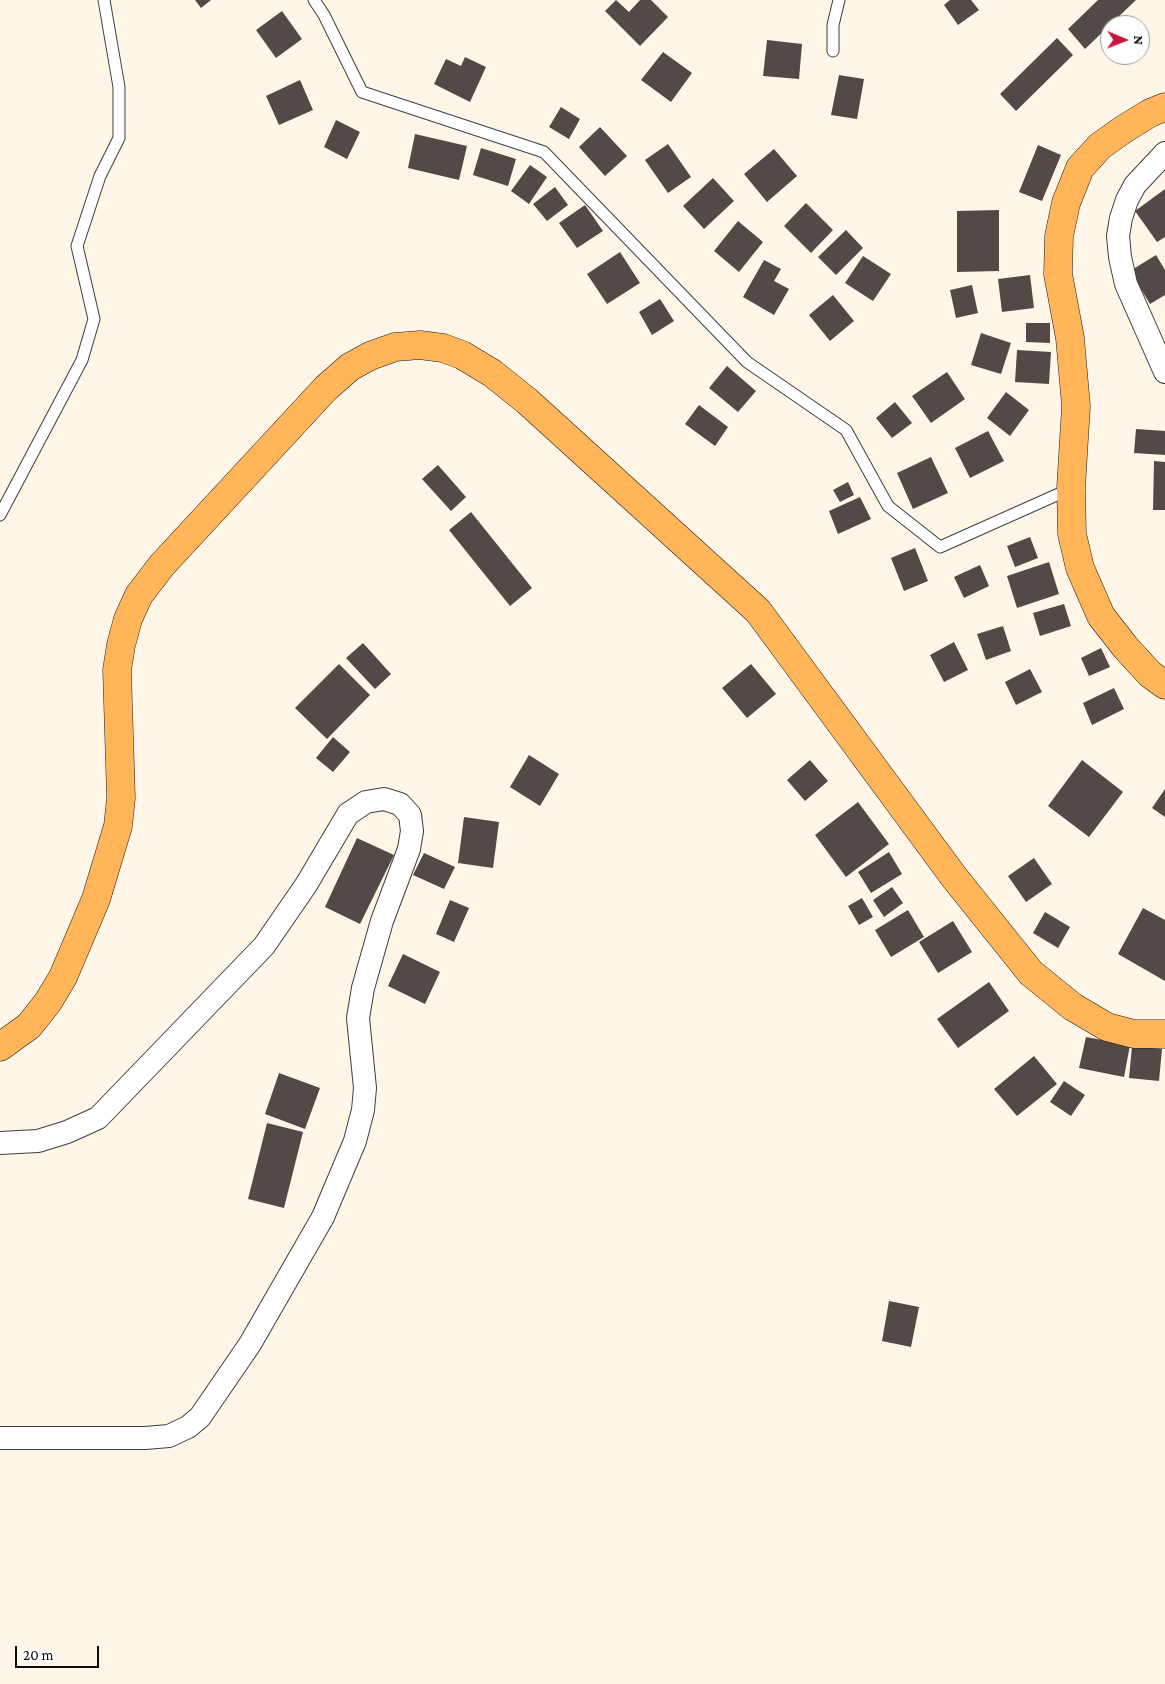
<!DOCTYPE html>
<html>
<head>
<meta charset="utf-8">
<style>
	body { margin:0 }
	#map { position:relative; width:1165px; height:1684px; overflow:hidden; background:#fff6e8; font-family:"Crimson Pro",serif }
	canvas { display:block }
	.north { position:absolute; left:1100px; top:15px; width:50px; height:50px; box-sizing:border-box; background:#fff; border:1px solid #9d9d9d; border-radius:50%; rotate:91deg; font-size:14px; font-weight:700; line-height:20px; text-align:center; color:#0b0b0b }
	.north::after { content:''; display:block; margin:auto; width:18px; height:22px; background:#c81542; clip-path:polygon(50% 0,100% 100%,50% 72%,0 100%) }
	.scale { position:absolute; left:15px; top:1646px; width:84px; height:22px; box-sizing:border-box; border:2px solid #0b0b0b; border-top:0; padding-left:6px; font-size:15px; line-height:18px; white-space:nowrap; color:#0b0b0b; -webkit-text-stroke:4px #fff; paint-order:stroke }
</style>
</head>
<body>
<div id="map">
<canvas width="1165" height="1684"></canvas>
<div class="north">N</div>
<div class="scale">20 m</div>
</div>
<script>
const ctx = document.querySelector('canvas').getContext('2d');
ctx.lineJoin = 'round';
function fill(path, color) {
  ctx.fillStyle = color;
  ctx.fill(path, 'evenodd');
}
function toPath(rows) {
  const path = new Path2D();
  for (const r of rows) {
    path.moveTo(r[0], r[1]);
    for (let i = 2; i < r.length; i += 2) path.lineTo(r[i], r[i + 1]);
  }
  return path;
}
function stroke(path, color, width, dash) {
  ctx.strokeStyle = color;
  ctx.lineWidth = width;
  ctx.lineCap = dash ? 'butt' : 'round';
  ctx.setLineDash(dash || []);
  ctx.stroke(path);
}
fill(toPath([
	[195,0,211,0,201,8],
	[616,0,629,12,640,0,651,0,668,17,640,46,605,11],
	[950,0,971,0,979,10,958,25,944,5],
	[1098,0,1136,0,1085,49,1068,29],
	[282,11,302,39,276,58,256,30],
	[1057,38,1073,55,1016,111,1000,94],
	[767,40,802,44,799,79,763,76],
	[663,52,692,73,671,102,641,80],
	[465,57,486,67,470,102,434,84,446,59,461,66],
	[839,75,864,79,857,119,831,115],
	[300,80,313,110,279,125,266,96],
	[561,107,580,119,569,139,549,127],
	[336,120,360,132,347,159,324,147],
	[600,127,627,156,605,176,579,147],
	[415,134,467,146,459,180,408,168],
	[668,144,691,177,668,193,645,160],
	[1038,145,1061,155,1042,201,1019,192],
	[481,148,516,159,508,186,473,175],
	[774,149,797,176,767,202,744,174],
	[530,165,547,177,529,204,511,191],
	[713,178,734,201,704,229,683,206],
	[555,187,568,205,547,221,533,204],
	[1165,189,1165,237,1157,242,1135,211],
	[806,203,833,230,811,253,784,226],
	[585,205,603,231,577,248,559,223],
	[999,210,999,271,957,272,957,211],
	[738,221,763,242,739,272,714,251],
	[846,230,863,248,836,275,818,257],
	[620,252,640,283,607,304,587,274],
	[1156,255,1165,270,1165,295,1150,304,1130,271],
	[863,256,891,274,873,301,845,283],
	[764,260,781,269,774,281,789,289,774,315,743,297],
	[1030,275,1034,308,1002,312,998,279],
	[972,285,978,313,956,318,950,290],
	[833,295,854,321,830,341,809,315],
	[660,299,674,321,652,335,639,312],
	[1026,323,1050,323,1050,343,1026,342],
	[981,333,1011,343,1001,374,971,365],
	[1017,350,1051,352,1049,384,1015,382],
	[727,366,756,391,738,412,709,388],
	[947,372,965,399,931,423,912,396],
	[1006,392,1029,410,1010,436,987,418],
	[895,402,912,423,892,438,876,418],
	[699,405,728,427,715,446,685,424],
	[1136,429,1165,431,1165,455,1134,453],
	[988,431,1004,461,970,478,955,448],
	[931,457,948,493,913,509,897,473],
	[1154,461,1165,462,1165,510,1153,510],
	[438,465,466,497,451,511,422,479],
	[848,482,854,495,840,502,833,490],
	[860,497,871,519,838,534,829,511],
	[471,512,532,588,510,606,449,530],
	[1030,537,1038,558,1015,567,1007,546],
	[915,548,928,581,904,591,891,558],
	[1049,562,1059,594,1017,608,1007,576],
	[980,565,989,586,964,598,954,577],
	[1064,604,1071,626,1040,636,1033,613],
	[1003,626,1011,651,986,660,977,634],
	[954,642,968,670,944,682,930,655],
	[363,643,391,674,375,689,346,658],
	[1101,648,1110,667,1089,676,1081,658],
	[339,664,370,695,327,739,295,708],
	[751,664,776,694,747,718,722,688],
	[1030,669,1042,692,1016,705,1005,682],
	[1114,688,1124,709,1092,725,1083,703],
	[333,737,350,752,333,772,316,758],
	[529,755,559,774,540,806,510,787],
	[810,760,828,781,805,801,787,780],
	[1082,760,1123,792,1089,837,1048,806],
	[1165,789,1165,817,1152,808],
	[858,802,889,844,846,877,815,835],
	[464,817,499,822,493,868,458,863],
	[357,838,394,855,360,924,325,907],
	[889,852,902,874,871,893,858,872],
	[424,853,455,867,444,889,413,875],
	[1034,858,1052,884,1026,902,1008,876],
	[892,887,903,903,884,917,873,900],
	[862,898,873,917,859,925,848,906],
	[450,900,469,908,454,942,436,934],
	[1143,908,1165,920,1165,981,1118,954],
	[908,910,924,937,891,957,875,930],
	[1045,912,1070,927,1058,948,1033,933],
	[953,921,972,952,938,973,919,942],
	[403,954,440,972,425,1004,388,986],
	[989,982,1009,1011,958,1048,937,1019],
	[1086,1037,1130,1045,1124,1077,1079,1068],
	[1132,1046,1162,1049,1159,1081,1129,1078],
	[1034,1056,1057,1084,1017,1116,994,1089],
	[279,1073,320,1088,305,1129,265,1114],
	[1064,1081,1085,1095,1071,1116,1050,1102],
	[267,1123,303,1132,284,1208,248,1199],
	[889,1301,919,1307,911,1347,882,1341]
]), '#544946');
const lane = toPath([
	[314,0,324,15,362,92,544,152,747,362,846,430,888,506,940,547,1070,489],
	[833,51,833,25,839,0],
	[0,515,82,360,94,319,77,246,100,176,119,138,119,87,104,0]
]);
const street = toPath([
	[1165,153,1135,185,1127,200,1121,218,1118,236,1120,257,1126,284,1165,372],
	[0,1143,38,1141,67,1132,98,1118,264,946,306,885,348,814,366,802,384,799,400,804,410,815,412,831,409,849,382,921,363,988,358,1018,365,1088,363,1110,355,1141,323,1217,250,1344,200,1417,188,1427,169,1436,145,1438,0,1438]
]);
const primary = toPath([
	[1165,107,1150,113,1124,129,1100,146,1080,168,1066,203,1059,236,1058,274,1070,338,1076,406,1071,488,1072,534,1080,568,1101,616,1126,648,1150,674,1165,685],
	[0,1047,29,1026,48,1002,63,977,96,899,118,826,121,798,117,670,121,645,128,619,139,595,162,565,326,388,350,367,370,356,395,347,420,345,443,348,462,355,492,373,527,401,758,611,954,877,1031,973,1073,1007,1107,1027,1134,1034,1165,1034]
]);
stroke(lane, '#3e3e3e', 13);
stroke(street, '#3e3e3e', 24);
stroke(primary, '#1c1c1c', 29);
stroke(lane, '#fff', 11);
stroke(street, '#fff', 22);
stroke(primary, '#ffb558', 28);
</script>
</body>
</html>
